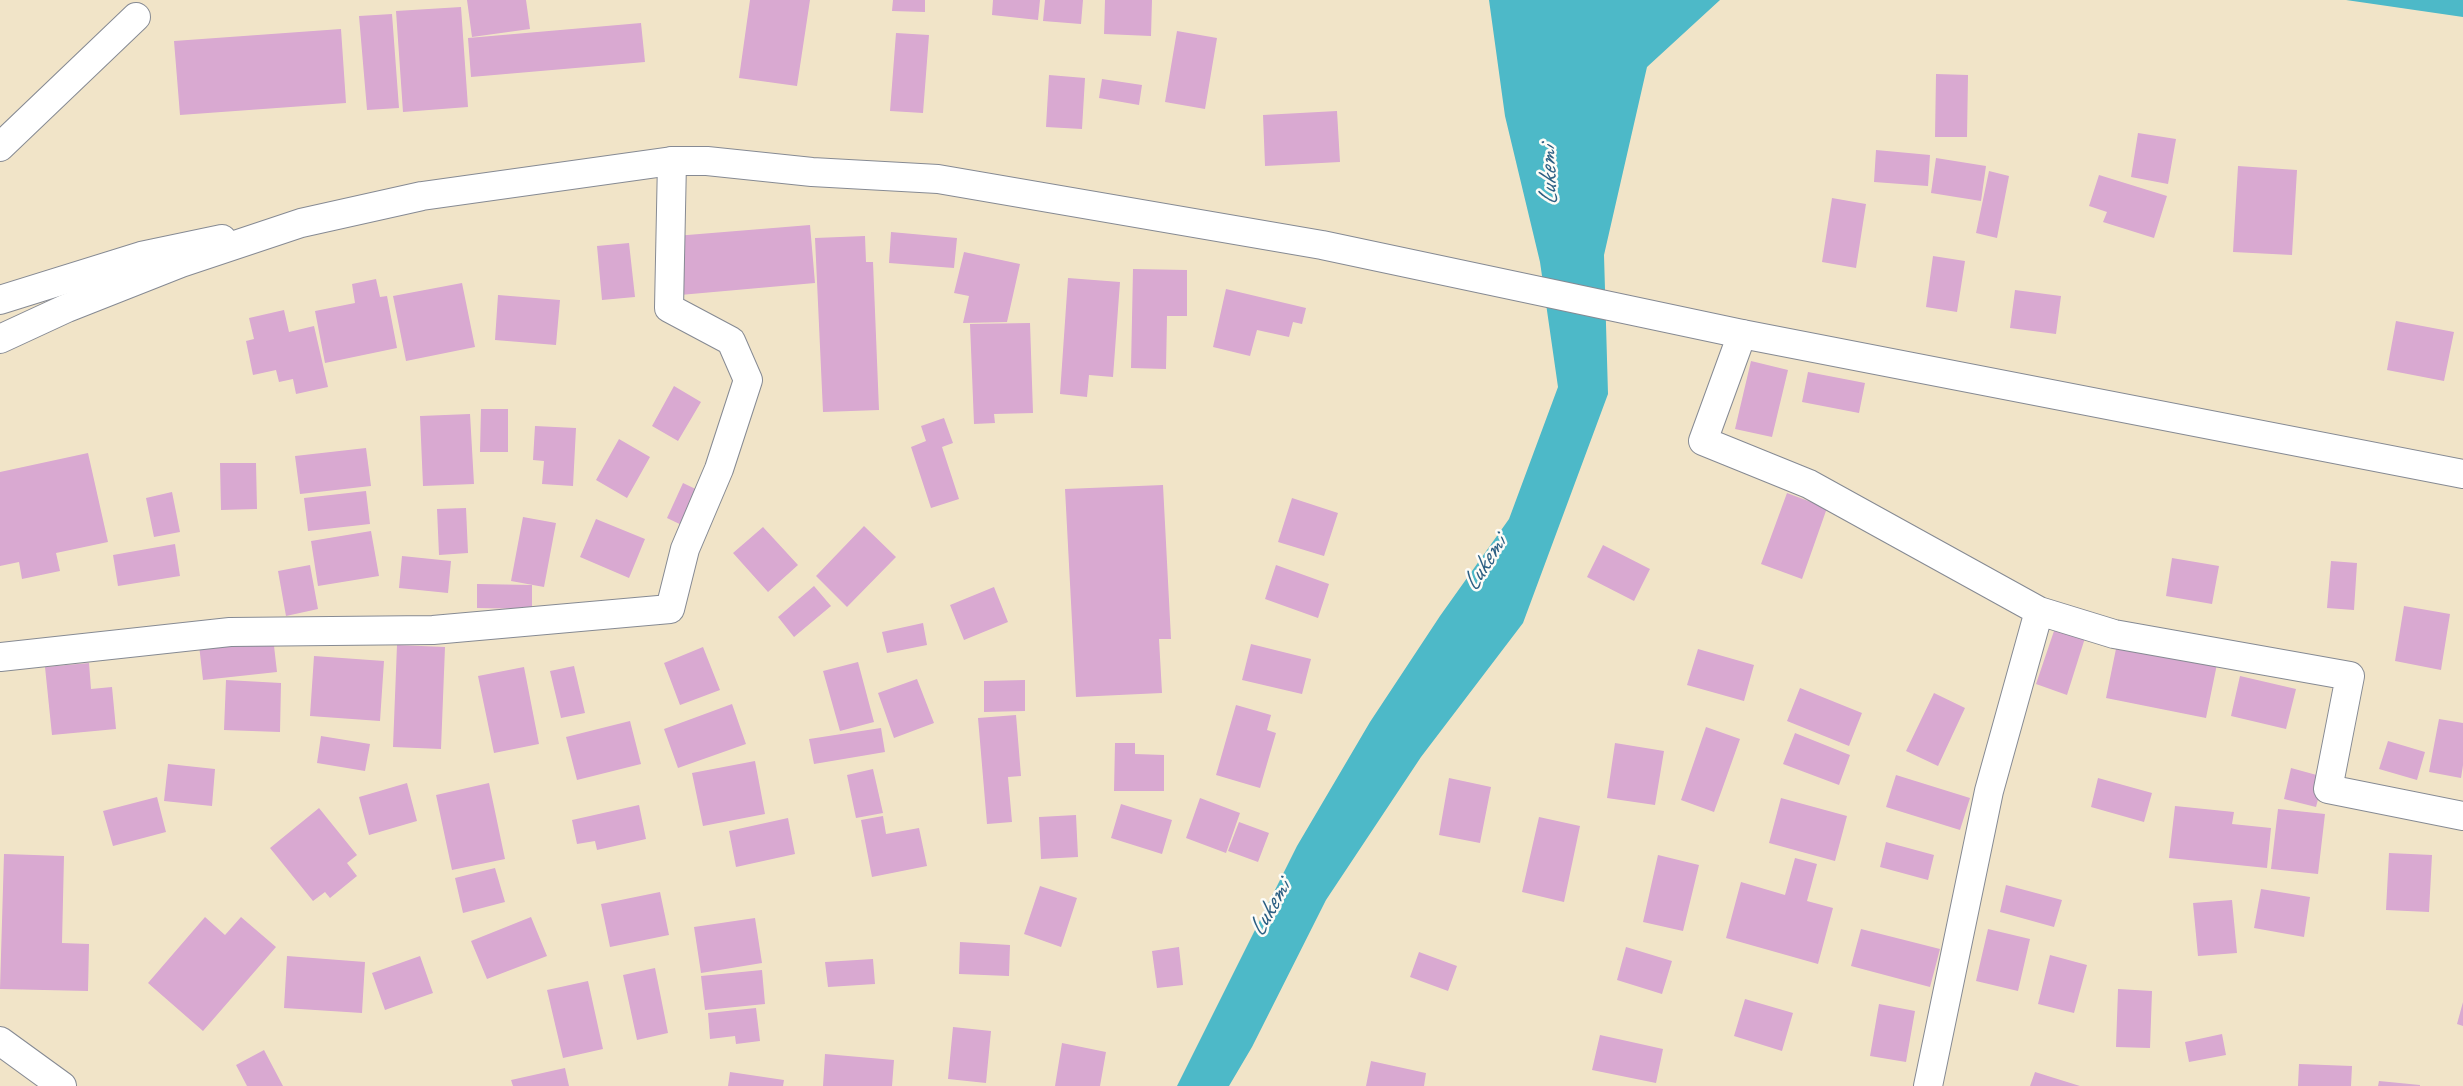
<!DOCTYPE html>
<html>
<head>
<meta charset="utf-8">
<style>
	body { margin:0 }
	canvas { display:block; background:#f1e4c8 }
</style>
</head>
<body>
<canvas width="2463" height="1086"></canvas>
<script>
const ctx = document.querySelector('canvas').getContext('2d');
ctx.lineJoin = 'round';
function fill(path, color) {
  ctx.fillStyle = color;
  ctx.fill(path, 'evenodd');
}
function toPath(rows) {
  const path = new Path2D();
  for (const r of rows) {
    path.moveTo(r[0], r[1]);
    for (let i = 2; i < r.length; i += 2) path.lineTo(r[i], r[i + 1]);
  }
  return path;
}
function stroke(path, color, width, dash) {
  ctx.strokeStyle = color;
  ctx.lineWidth = width;
  ctx.lineCap = dash ? 'butt' : 'round';
  ctx.setLineDash(dash || []);
  ctx.stroke(path);
}
function label(font, color, halo, rows, align = 'center') {
  ctx.font = font + ' Caveat,sans-serif';
  ctx.lineWidth = 5;
  ctx.setLineDash([]);
  ctx.textBaseline = 'middle';
  ctx.strokeStyle = halo;
  ctx.fillStyle = color;
  for (const [text, x, y, turn = 0] of rows) {
    ctx.save();
    ctx.translate(x, y);
    ctx.rotate((+turn || 0) * Math.PI / 180);
    ctx.textAlign = isNaN(turn) ? turn : align;
    if (halo) ctx.strokeText(text, 0, 0);
    ctx.fillText(text, 0, 0);
    ctx.restore();
  }
}
fill(toPath([
	[1489,0,1720,0,1647,67,1604,255,1608,394,1523,623,1421,757,1326,900,1252,1047,1229,1086,1177,1086,1297,846,1370,722,1440,616,1509,519,1558,387,1540,262,1505,116],
	[2346,0,2463,0,2463,17]
]), '#4db9c8');
fill(toPath([
	[467,0,526,0,530,29,472,37],
	[750,0,810,0,797,86,739,78],
	[893,0,925,0,925,12,892,11],
	[993,0,1040,0,1038,20,992,15],
	[1045,0,1083,0,1081,24,1043,21],
	[1105,0,1152,0,1151,36,1104,34],
	[461,7,468,107,403,112,396,11],
	[392,14,399,108,367,110,359,16],
	[641,23,645,62,471,77,468,38],
	[341,29,346,103,180,115,174,41],
	[1177,31,1217,38,1205,109,1165,102],
	[896,33,929,35,923,113,890,111],
	[1936,74,1968,75,1967,137,1935,137],
	[1049,75,1085,78,1082,129,1046,127],
	[1102,79,1142,85,1139,105,1099,98],
	[1337,111,1340,162,1265,166,1263,115],
	[2138,133,2176,139,2168,184,2131,177],
	[1876,150,1930,155,1928,186,1874,182],
	[1936,158,1986,166,1981,201,1931,193],
	[2238,166,2297,170,2292,255,2233,252],
	[1989,171,2009,176,1997,238,1976,233],
	[2099,175,2167,196,2154,238,2103,222,2107,212,2089,206],
	[1832,198,1866,204,1856,268,1822,262],
	[810,225,815,283,680,295,675,236],
	[891,232,957,238,954,268,889,263],
	[865,236,866,262,873,262,879,410,823,412,815,238],
	[629,243,635,297,602,300,597,246],
	[964,252,1020,264,1007,322,963,323,969,296,954,293],
	[1933,256,1965,261,1957,312,1926,307],
	[1133,269,1187,270,1187,316,1167,316,1166,369,1131,368],
	[1068,278,1120,282,1113,377,1089,375,1087,397,1060,394],
	[376,279,380,297,387,296,397,348,325,363,315,311,355,303,352,284],
	[462,283,475,347,406,361,393,296],
	[1226,289,1306,308,1302,324,1293,322,1289,337,1257,330,1250,356,1213,347],
	[2015,290,2061,296,2056,334,2010,328],
	[498,295,560,300,556,345,495,340],
	[284,310,289,332,314,326,328,387,296,394,293,379,279,382,276,370,253,375,246,341,254,339,249,318],
	[2396,321,2454,332,2444,381,2387,370],
	[1030,323,1033,413,994,414,995,423,974,424,970,324],
	[1751,361,1788,370,1772,437,1735,429],
	[1808,372,1865,383,1859,413,1802,402],
	[674,386,701,402,678,441,652,426],
	[481,409,508,409,508,452,480,452],
	[470,414,474,484,423,486,420,416],
	[944,418,953,443,942,447,959,499,931,508,911,447,926,441,921,426],
	[535,426,576,428,573,486,542,484,544,461,533,460],
	[619,439,650,457,627,498,596,480],
	[366,448,371,486,300,494,295,456],
	[88,453,108,542,56,553,60,571,22,579,19,562,0,566,0,472],
	[220,463,256,463,257,509,221,510],
	[683,483,706,494,690,529,667,518],
	[1163,485,1171,639,1159,639,1162,693,1076,697,1065,489],
	[366,491,370,524,308,531,304,498],
	[172,492,180,532,154,537,146,498],
	[1787,493,1827,508,1802,579,1761,564],
	[1292,498,1338,513,1324,556,1278,542],
	[466,508,468,553,439,555,437,509],
	[523,517,556,523,544,587,511,581],
	[596,519,645,539,629,578,580,557],
	[864,526,896,557,847,607,816,576],
	[763,527,798,565,768,592,733,553],
	[371,531,379,576,318,586,311,541],
	[175,544,180,576,118,586,113,555],
	[1603,545,1650,569,1634,601,1587,577],
	[402,556,451,561,448,593,399,588],
	[2172,558,2219,566,2212,604,2166,596],
	[2331,561,2357,563,2354,610,2327,608],
	[310,565,318,609,286,616,278,571],
	[1276,565,1329,584,1318,618,1265,599],
	[477,584,532,585,532,609,477,608],
	[814,586,831,606,794,637,778,617],
	[994,587,1008,622,964,640,950,605],
	[2404,606,2450,614,2441,670,2395,661],
	[923,623,927,645,887,653,882,632],
	[2055,628,2085,638,2067,695,2036,684],
	[273,637,277,672,203,680,199,645],
	[1251,644,1311,659,1302,694,1242,680],
	[2117,644,2217,664,2206,718,2106,698],
	[397,645,445,647,441,749,393,747],
	[703,647,720,690,680,705,664,663],
	[1698,649,1754,665,1744,701,1687,685],
	[314,656,384,661,380,721,310,716],
	[858,662,874,722,840,731,823,671],
	[89,663,91,689,112,687,116,729,52,735,45,667],
	[574,666,585,713,561,718,550,671],
	[524,667,539,744,494,753,478,676],
	[2240,676,2296,689,2286,729,2231,716],
	[917,679,934,723,894,738,878,693],
	[226,680,281,683,280,732,224,730],
	[1025,680,1025,711,984,712,984,681],
	[1800,688,1862,713,1849,746,1787,721],
	[1934,693,1965,708,1938,766,1906,751],
	[732,704,746,744,678,768,664,729],
	[1236,705,1271,715,1267,730,1276,733,1260,788,1216,775],
	[1016,715,1021,776,1008,777,1012,822,987,824,978,718],
	[2439,719,2463,723,2463,765,2461,778,2429,772],
	[630,721,641,764,577,780,566,737],
	[1706,727,1740,739,1714,812,1681,800],
	[881,728,885,752,814,764,809,739],
	[1795,733,1850,755,1839,785,1783,764],
	[321,736,370,744,365,771,317,763],
	[2388,741,2425,752,2417,780,2379,769],
	[1115,743,1135,743,1135,754,1164,755,1164,791,1114,791],
	[1615,743,1664,751,1655,805,1607,798],
	[755,761,765,814,703,826,692,773],
	[168,764,215,769,212,806,164,801],
	[2291,768,2324,777,2316,807,2284,799],
	[873,769,883,813,856,818,847,775],
	[1896,775,1970,798,1960,830,1886,807],
	[1449,778,1491,787,1480,843,1439,835],
	[2098,778,2152,793,2144,822,2091,807],
	[407,783,417,821,369,835,359,797],
	[489,783,505,859,452,870,436,795],
	[157,797,166,832,113,846,103,811],
	[1200,798,1240,813,1226,853,1186,838],
	[1781,798,1847,816,1835,861,1769,843],
	[1121,804,1172,820,1162,854,1111,838],
	[639,805,646,839,597,850,595,841,577,844,572,820],
	[2175,806,2234,812,2232,824,2271,828,2267,868,2169,858],
	[319,808,357,855,347,863,357,876,330,898,325,892,313,901,270,848],
	[2278,809,2325,814,2318,874,2271,869],
	[1076,815,1078,857,1041,859,1039,817],
	[883,816,886,834,919,828,927,866,872,877,861,820],
	[1539,817,1580,826,1564,902,1522,892],
	[788,818,795,854,736,867,729,831],
	[1239,822,1269,833,1258,862,1228,851],
	[1886,842,1934,855,1928,880,1880,867],
	[2389,853,2432,855,2429,912,2386,910],
	[4,854,64,856,62,943,89,944,88,991,0,989],
	[1658,855,1699,865,1683,931,1643,922],
	[1795,858,1817,864,1807,901,1833,908,1818,964,1726,938,1741,882,1785,895],
	[495,868,505,902,463,913,455,878],
	[2006,885,2062,900,2054,927,2000,912],
	[1040,886,1077,898,1061,947,1024,934],
	[2261,889,2310,897,2304,937,2254,928],
	[660,892,669,935,610,947,601,904],
	[2232,900,2237,953,2198,956,2193,903],
	[205,917,225,935,241,917,276,947,203,1031,148,983],
	[531,917,547,956,487,979,471,941],
	[755,918,762,963,701,973,694,927],
	[1861,929,1940,949,1930,987,1851,966],
	[1988,929,2030,939,2018,991,1976,981],
	[960,942,1010,945,1009,976,959,974],
	[1179,947,1183,985,1157,988,1152,951],
	[1626,947,1672,961,1662,994,1617,980],
	[1419,952,1457,966,1448,991,1410,977],
	[2050,955,2087,965,2074,1013,2038,1004],
	[287,956,365,962,362,1013,284,1008],
	[420,956,433,993,385,1010,372,973],
	[873,959,875,984,828,987,825,962],
	[655,968,668,1033,637,1040,623,975],
	[762,970,765,1004,705,1010,701,976],
	[588,981,603,1049,563,1058,547,990],
	[2118,989,2152,991,2150,1048,2116,1047],
	[1745,999,1793,1013,1782,1051,1734,1036],
	[2463,1002,2463,1026,2457,1024],
	[1879,1004,1915,1011,1906,1062,1870,1056],
	[756,1008,760,1041,736,1044,735,1036,710,1039,708,1013],
	[953,1027,991,1031,986,1083,948,1079],
	[2222,1034,2226,1055,2189,1062,2185,1042],
	[1600,1035,1663,1049,1656,1083,1592,1070],
	[1062,1043,1106,1052,1100,1086,1055,1086],
	[264,1050,283,1086,247,1086,236,1065],
	[825,1054,894,1060,892,1086,823,1086],
	[1371,1061,1426,1073,1424,1086,1366,1086],
	[2299,1064,2352,1066,2351,1086,2298,1086],
	[565,1068,569,1086,513,1086,511,1080],
	[730,1072,784,1080,783,1086,728,1086],
	[2035,1072,2080,1086,2030,1086],
	[2379,1081,2420,1085,2420,1086,2378,1086]
]), '#d9a9d1');
const minor = toPath([
	[0,147,136,17],
	[0,300,141,256,222,239],
	[1742,334,1703,441,1809,484,2039,611,2114,634,2350,676,2328,789,2463,816],
	[0,657,230,632,433,630,670,609,685,549,719,469,748,380,731,341,669,308,672,161],
	[1928,1086,1989,791,2039,611]
]);
const major = toPath([
	[0,1041,62,1086]
]);
const highway = toPath([
	[0,339,67,308,181,263,301,223,422,196,672,161,707,161,812,172,938,179,1322,245,1742,334,2463,474]
]);
stroke(minor, '#868a93', 30);
stroke(major, '#868a93', 30);
stroke(highway, '#868a93', 30);
stroke(minor, '#fff', 28);
stroke(major, '#fff', 28);
stroke(highway, '#fff', 28);
label('italic 26px', '#2c5f83', '#fdfcf7', [
	["Lukemi",1549,176,-91],
	["Lukemi",1485,564,-57],
	["Lukemi",1270,909,-60]
]);
</script>
</body>
</html>
